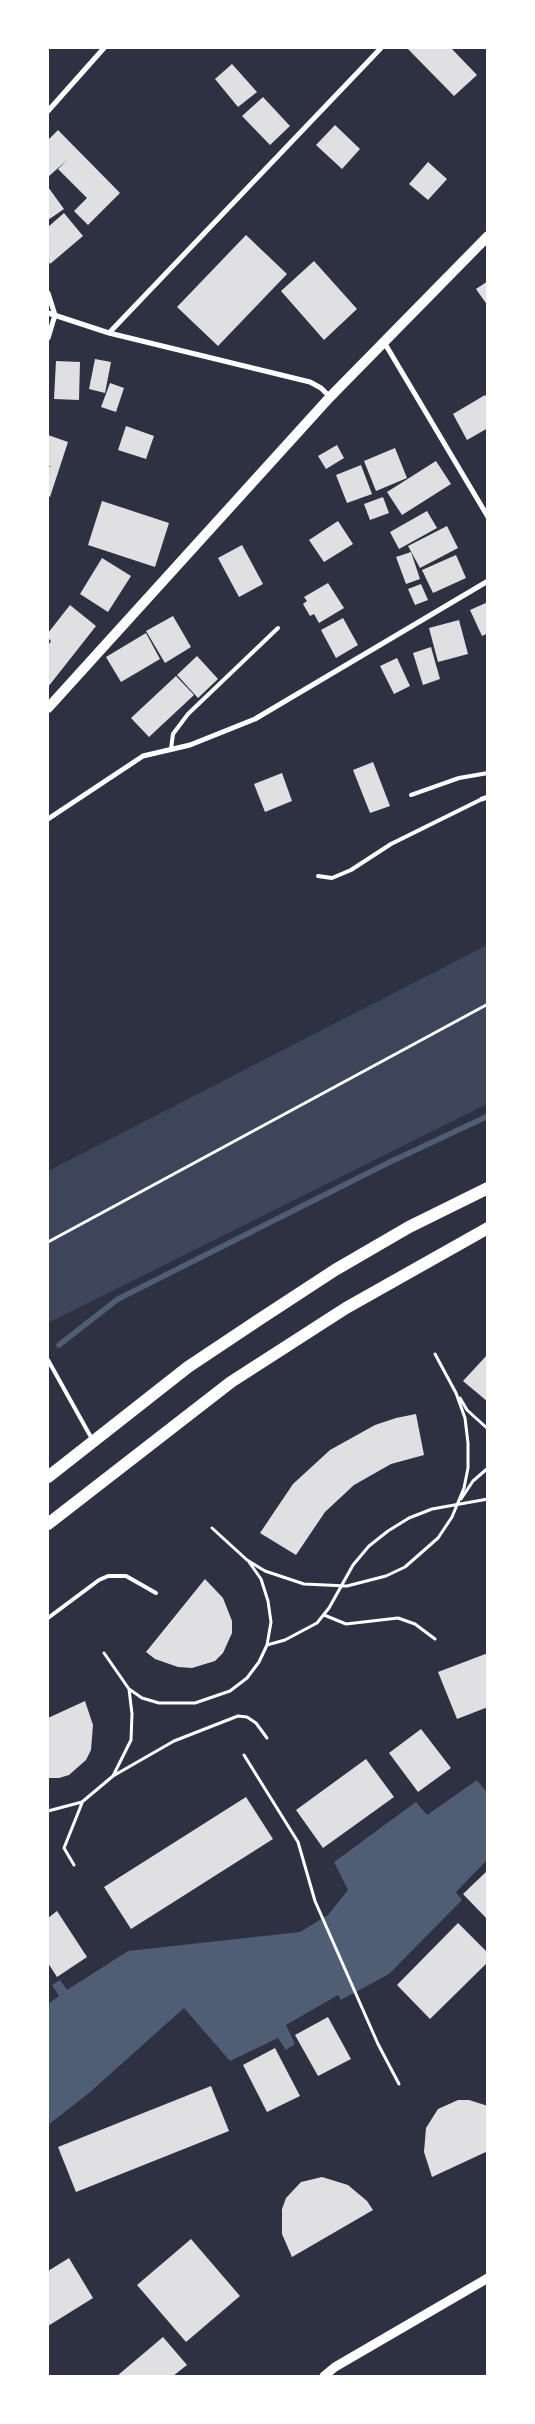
<!DOCTYPE html>
<html>
<head>
<meta charset="utf-8">
<style>
	body { margin:0 }
	#map { position:relative; width:535px; height:2424px; overflow:hidden; background:#2d3142; font-family:"Noto Sans",sans-serif }
	canvas { display:block }
	.frame { position:absolute; inset:0; border:49px solid #fff; pointer-events:none }
</style>
</head>
<body>
<div id="map">
<canvas width="535" height="2424"></canvas>
<div class="frame"></div>
</div>
<script>
const ctx = document.querySelector('canvas').getContext('2d');
ctx.lineJoin = 'round';
function fill(path, color) {
  ctx.fillStyle = color;
  ctx.fill(path, 'evenodd');
}
function toPath(rows) {
  const path = new Path2D();
  for (const r of rows) {
    path.moveTo(r[0], r[1]);
    for (let i = 2; i < r.length; i += 2) path.lineTo(r[i], r[i + 1]);
  }
  return path;
}
function stroke(path, color, width, dash) {
  ctx.strokeStyle = color;
  ctx.lineWidth = width;
  ctx.lineCap = dash ? 'butt' : 'round';
  ctx.setLineDash(dash || []);
  ctx.stroke(path);
}
fill(toPath([
	[487,945,487,1104,48,1323,48,1171]
]), '#3c4559');
fill(toPath([
	[477,1780,486,1791,487,1789,487,1860,456,1892,462,1900,389,1974,341,2000,338,1995,286,2025,295,2044,286,2050,278,2038,230,2061,184,2008,89,2093,48,2125,48,2004,59,1996,52,1985,60,1980,67,1990,128,1951,300,1932,328,1915,348,1890,334,1862,416,1802,427,1815]
]), '#4f5d75');
stroke(toPath([
	[59,1345,118,1299,390,1162,488,1116]
]), '#4f5d75', 5.5);
fill(toPath([
	[407,48,451,48,477,75,454,96],
	[232,64,257,92,238,107,215,79],
	[263,97,290,126,270,145,242,116],
	[335,125,360,149,342,169,316,145],
	[58,130,120,193,88,225,74,211,87,198,58,169,67,160,48,177,48,140],
	[428,162,447,179,428,200,409,184],
	[48,187,64,209,48,220],
	[64,213,83,236,50,264,48,260,48,227],
	[246,235,287,274,218,346,177,307],
	[314,261,357,309,324,340,281,291],
	[488,281,488,306,476,289],
	[95,359,111,362,105,393,89,389],
	[56,361,80,362,79,400,54,399],
	[110,383,124,388,116,412,101,407],
	[485,395,488,399,488,428,467,440,453,414],
	[126,426,154,436,146,459,118,450],
	[48,435,68,442,50,497,48,496,48,466,52,467,48,465],
	[337,445,344,458,326,469,318,456],
	[395,448,407,478,376,491,364,461],
	[436,461,451,484,402,515,387,492],
	[361,465,372,494,347,503,336,475],
	[383,497,389,513,370,520,364,504],
	[102,501,169,523,155,567,88,545],
	[427,511,437,528,399,549,390,532],
	[338,521,353,544,324,562,309,540],
	[447,526,458,548,420,568,408,546],
	[242,545,263,584,239,597,218,558],
	[411,552,420,579,406,584,396,557],
	[456,555,466,578,433,593,422,570],
	[102,558,131,576,108,612,80,594],
	[328,583,344,608,319,623,314,614,310,616,303,604,307,601,304,597],
	[421,584,428,600,415,605,408,589],
	[488,602,488,633,482,636,470,610],
	[70,605,96,626,48,687,48,646,51,641,48,638,48,633],
	[173,616,191,647,165,663,146,631],
	[343,618,358,645,336,658,321,630],
	[459,620,468,654,438,662,429,628],
	[146,633,160,659,121,682,106,657],
	[431,647,440,679,423,685,413,653],
	[197,656,218,679,198,698,177,675],
	[397,658,410,686,394,694,380,666],
	[176,676,194,695,149,737,131,718],
	[373,762,390,806,370,813,353,770],
	[282,773,292,801,265,812,254,784],
	[488,1354,488,1402,463,1381],
	[416,1414,424,1455,391,1464,354,1485,325,1512,296,1555,260,1533,293,1484,330,1450,375,1425,396,1418],
	[205,1579,223,1598,232,1621,232,1633,223,1653,215,1661,192,1668,178,1667,155,1659,146,1652],
	[488,1653,488,1707,457,1719,438,1672],
	[85,1701,93,1725,91,1750,86,1760,69,1775,59,1778,48,1778,48,1718],
	[421,1729,451,1768,418,1792,389,1753],
	[366,1759,394,1797,323,1848,296,1810],
	[246,1797,273,1839,131,1929,104,1887],
	[488,1870,488,1920,463,1894],
	[57,1911,87,1957,57,1977,48,1963,48,1918],
	[458,1923,488,1953,488,1962,430,2019,397,1985],
	[328,2017,351,2059,318,2076,295,2035],
	[275,2048,300,2096,267,2112,243,2065],
	[211,2086,229,2131,76,2192,58,2147],
	[458,2100,469,2100,488,2106,488,2151,432,2177,424,2152,426,2128,438,2109],
	[322,2177,348,2185,367,2201,373,2210,292,2257,282,2234,282,2209,286,2198,301,2182],
	[191,2239,240,2296,186,2342,137,2285],
	[69,2258,93,2298,48,2326,48,2271],
	[163,2337,187,2365,173,2376,117,2376]
]), '#e0e0e3');
stroke(toPath([
	[48,1242,488,1004],
	[435,1354,456,1393],
	[460,1398,467,1410,488,1429],
	[461,1499,473,1481,488,1468],
	[212,1528,247,1560,265,1571,304,1584,347,1586,386,1576,405,1567,438,1538,452,1517,464,1488,468,1468,468,1443,465,1418,456,1393],
	[324,1615,346,1624,398,1618,415,1624,435,1639],
	[267,1645,285,1640,317,1623,329,1608,353,1565,369,1546,388,1531,409,1518,432,1509,488,1499],
	[104,1653,129,1689,142,1698,159,1703,195,1703,230,1691,247,1678,259,1662,267,1645,271,1622,268,1601,261,1579,249,1562],
	[244,1755,298,1842,315,1901,378,2044,399,2084],
	[113,1776,174,1741,238,1716,247,1717,256,1723,267,1738],
	[48,1811,82,1802,113,1776,131,1740,132,1714,129,1689],
	[74,1865,64,1848,82,1803]
]), '#fff', 3);
stroke(toPath([
	[171,749,173,734,188,714,278,628],
	[411,795,459,778,488,773],
	[318,876,332,878,351,870,391,844,482,799],
	[48,1360,92,1439],
	[48,1618,99,1580,108,1576,126,1576,156,1593]
]), '#fff', 4);
stroke(toPath([
	[48,111,104,48],
	[48,293,55,315,48,338],
	[48,313,109,333,310,382,321,388,330,397],
	[109,333,381,48],
	[384,342,488,517],
	[482,799,488,797],
	[48,819,143,756,190,745,255,719,488,581]
]), '#fff', 5);
stroke(toPath([
	[324,2376,335,2367,488,2278]
]), '#fff', 9);
stroke(toPath([
	[48,708,330,397,488,236]
]), '#fff', 10);
stroke(toPath([
	[48,1477,188,1367,260,1319,335,1270,409,1227,488,1188],
	[48,1524,231,1382,346,1308,488,1228]
]), '#fff', 12);
</script>
</body>
</html>
